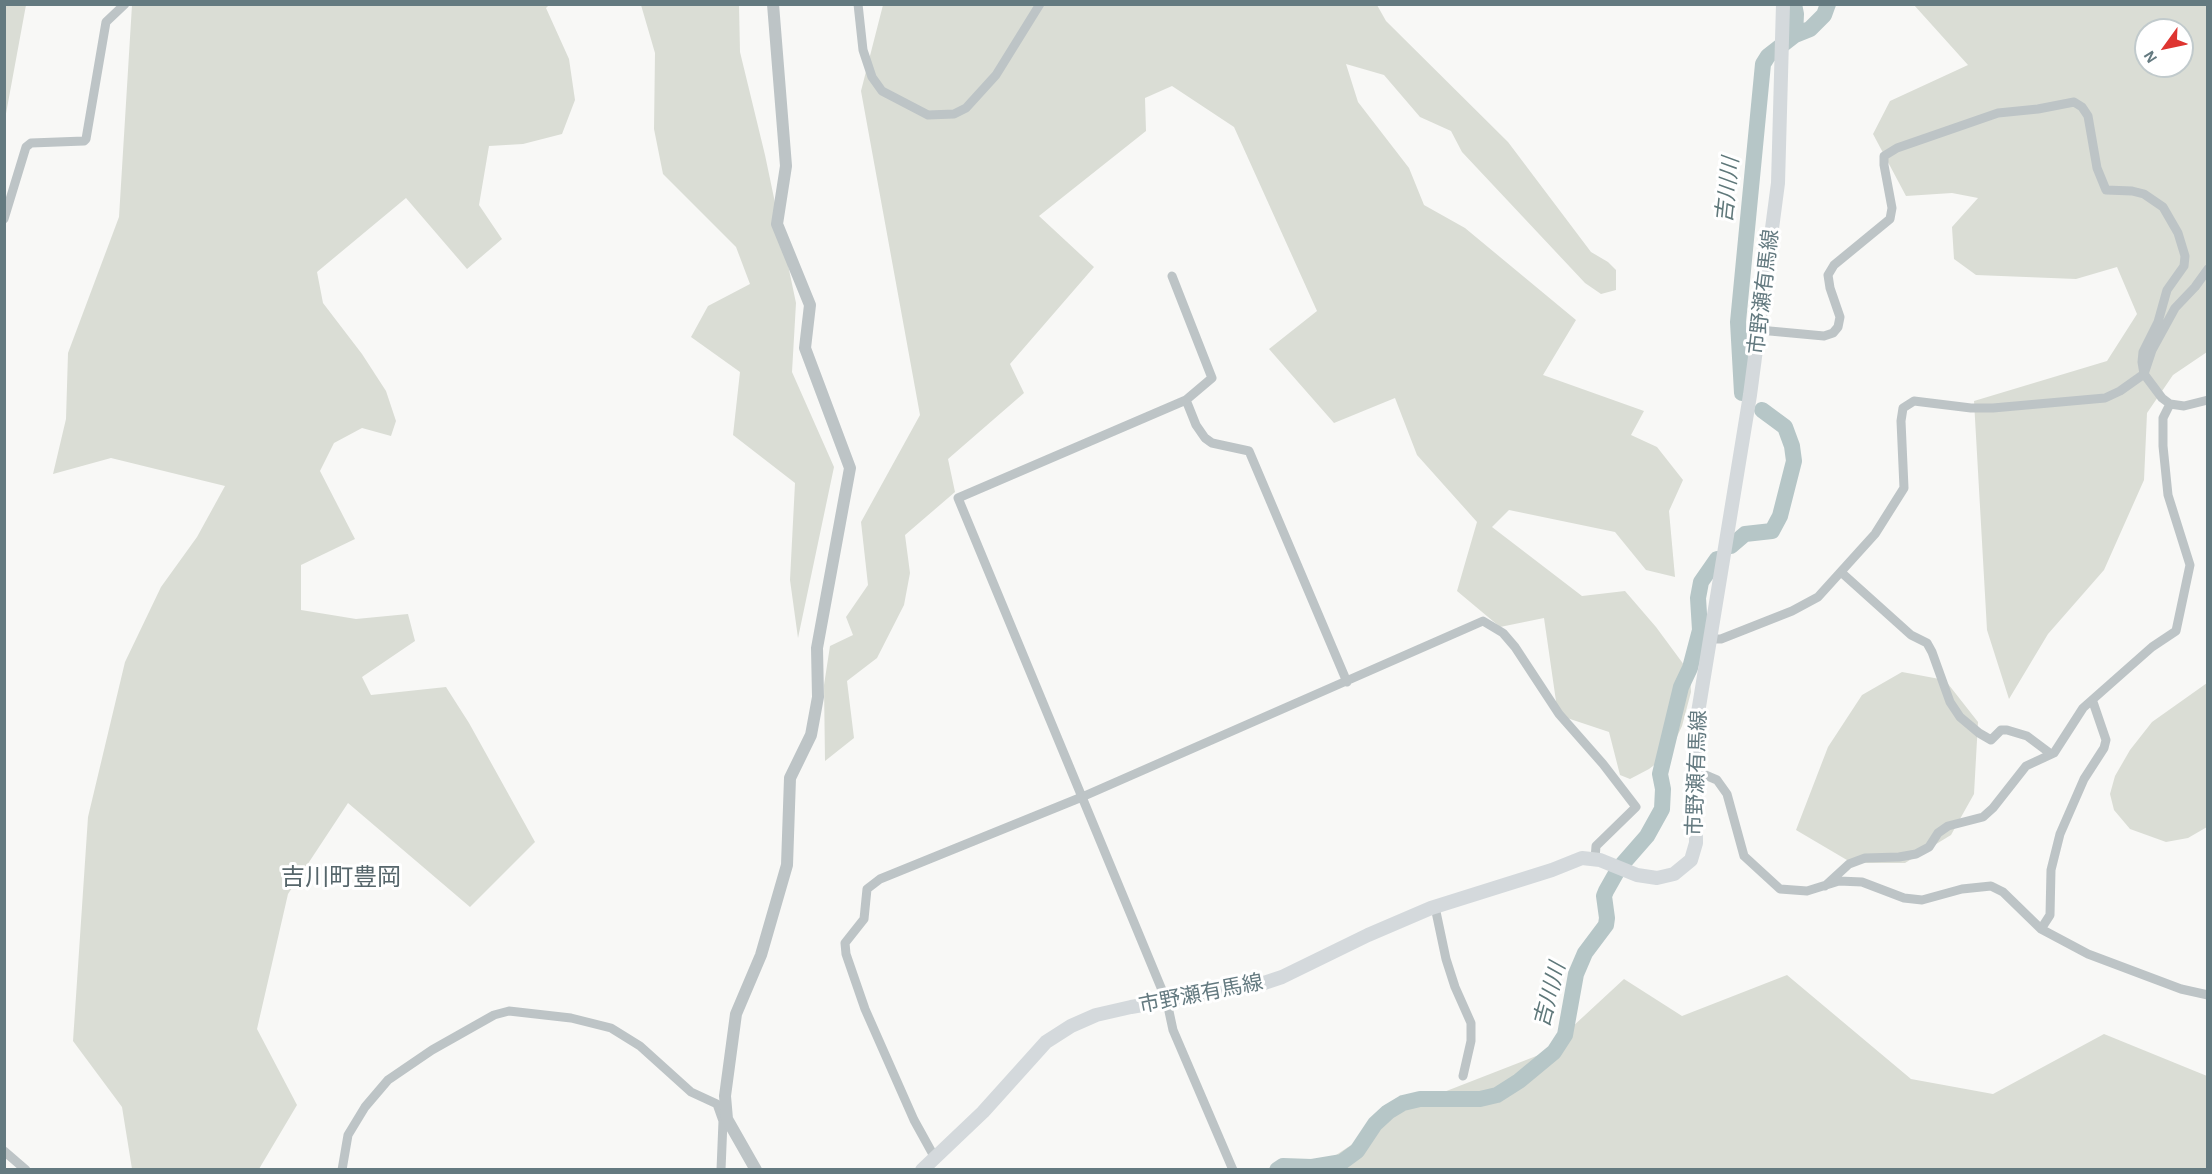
<!DOCTYPE html>
<html>
<head>
<meta charset="utf-8">
<style>
	body { margin:0 }
	#map { position:relative; width:2212px; height:1174px; overflow:hidden; background:#f8f8f6; font-family:"Alegreya Sans",sans-serif }
	canvas { display:block }
	.frame { position:absolute; inset:0; border:6px solid #647a80; pointer-events:none }
	.north { position:absolute; left:2134px; top:18px; width:60px; height:60px; box-sizing:border-box; background:#fff; border:2px solid #c1cacc; border-radius:50%; rotate:237deg; font-size:16px; font-weight:700; line-height:24px; text-align:center; color:#647a80 }
	.north::after { content:''; display:block; margin:auto; width:21px; height:27px; background:#de3531; clip-path:polygon(50% 0,100% 100%,50% 72%,0 100%) }
</style>
</head>
<body>
<div id="map">
<canvas width="2212" height="1174"></canvas>
<div class="frame"></div>
<div class="north">N</div>
</div>
<script>
const ctx = document.querySelector('canvas').getContext('2d');
ctx.lineJoin = 'round';
function fill(path, color) {
  ctx.fillStyle = color;
  ctx.fill(path, 'evenodd');
}
function toPath(rows) {
  const path = new Path2D();
  for (const r of rows) {
    path.moveTo(r[0], r[1]);
    for (let i = 2; i < r.length; i += 2) path.lineTo(r[i], r[i + 1]);
  }
  return path;
}
function stroke(path, color, width, dash) {
  ctx.strokeStyle = color;
  ctx.lineWidth = width;
  ctx.lineCap = dash ? 'butt' : 'round';
  ctx.setLineDash(dash || []);
  ctx.stroke(path);
}
function label(font, color, halo, rows, align = 'center') {
  ctx.font = font + ' "Alegreya Sans","Noto Sans JP",sans-serif';
  ctx.lineWidth = 6;
  ctx.setLineDash([]);
  ctx.textBaseline = 'middle';
  ctx.strokeStyle = halo;
  ctx.fillStyle = color;
  for (const [text, x, y, turn = 0] of rows) {
    ctx.save();
    ctx.translate(x, y);
    ctx.rotate((+turn || 0) * Math.PI / 180);
    ctx.textAlign = isNaN(turn) ? turn : align;
    if (halo) ctx.strokeText(text, 0, 0);
    ctx.fillText(text, 0, 0);
    ctx.restore();
  }
}
fill(toPath([
	[5,4,26,5,5,119,4,5],
	[132,5,549,5,546,8,569,59,575,100,562,134,523,144,489,146,479,205,502,239,467,269,406,198,317,272,323,303,362,354,386,391,396,421,391,436,362,428,334,443,320,471,355,539,301,565,301,610,356,619,408,614,415,641,362,677,371,695,446,687,469,723,535,842,470,907,348,803,288,894,257,1029,297,1105,259,1169,132,1169,122,1107,73,1041,88,817,125,662,161,587,197,537,225,486,111,458,53,474,66,419,68,353,119,217],
	[641,5,739,5,740,52,765,155,796,303,792,372,834,467,798,638,790,580,795,483,733,435,740,372,691,337,708,306,750,284,736,247,663,174,654,129,655,53],
	[883,5,1377,5,1386,21,1508,142,1591,252,1608,262,1616,270,1616,290,1601,294,1585,283,1462,152,1451,131,1420,117,1384,75,1346,64,1358,102,1409,168,1424,205,1465,228,1576,320,1543,375,1644,411,1631,435,1657,447,1683,480,1669,511,1675,577,1646,570,1615,532,1509,510,1492,527,1582,596,1625,591,1656,627,1690,673,1691,692,1682,726,1669,754,1649,769,1630,779,1620,775,1609,732,1558,715,1544,618,1500,627,1457,591,1477,522,1417,455,1395,398,1334,423,1269,349,1317,311,1234,127,1172,86,1145,98,1146,131,1039,216,1094,267,1010,364,1024,393,948,459,955,492,905,535,910,573,904,605,877,658,847,681,854,738,825,761,824,685,830,646,853,635,846,617,868,585,861,522,920,415,861,91],
	[1914,5,2207,5,2207,352,2173,375,2147,413,2144,480,2104,570,2048,634,2009,699,1987,630,1974,401,2107,361,2137,314,2117,267,2076,279,1976,275,1954,259,1952,227,1978,198,1952,193,1906,196,1873,134,1890,101,1968,65],
	[2146,30,2182,30,2182,66,2146,66],
	[1902,672,1945,680,1978,722,1974,794,1951,835,1905,863,1852,863,1796,830,1828,747,1862,695],
	[2207,683,2207,827,2188,838,2166,842,2130,829,2114,810,2110,794,2115,776,2130,750,2152,722],
	[1787,975,1911,1079,1993,1094,2104,1034,2207,1076,2207,1169,1315,1169,1413,1104,1544,1053,1624,979,1682,1016]
]), '#daddd5');
stroke(toPath([
	[1795,35,1810,29,1824,15,1828,4],
	[1742,393,1738,322,1763,64,1768,56,1795,35,1796,14,1794,4],
	[1731,546,1745,534,1772,531,1780,516,1794,461,1792,446,1785,427,1762,410],
	[1277,1170,1283,1166,1312,1167,1342,1162,1357,1151,1375,1124,1388,1112,1403,1103,1420,1099,1480,1099,1497,1095,1519,1081,1554,1052,1565,1035,1576,974,1585,953,1606,925,1607,918,1604,896,1606,891,1619,868,1647,836,1662,809,1663,789,1660,774,1681,687,1690,668,1700,630,1698,598,1701,582,1717,559]
]), '#b6c6c7', 16);
stroke(toPath([
	[858,4,863,50,872,77,882,91,928,115,954,114,966,108,996,75,1040,4],
	[4,219,26,147,31,143,84,141,86,139,106,22,125,4],
	[1172,276,1212,378,1186,400,958,498,1167,1002,1173,1030,1233,1170],
	[1759,330,1824,336,1833,333,1838,327,1840,317,1830,288,1828,275,1834,265,1890,219,1892,208,1884,165,1884,156,1897,148,1998,113,2038,109,2074,102,2082,107,2088,116,2097,168,2106,190,2132,191,2144,194,2163,207,2178,233,2185,256,2184,266,2167,290,2158,322,2143,352,2142,362,2144,374,2162,398,2170,404,2184,406,2208,400],
	[1186,400,1196,425,1205,438,1212,443,1249,451,1347,682],
	[1842,573,1911,635,1927,643,1932,652,1950,702,1960,717,1979,733,1991,740,2001,730,2007,730,2027,736,2051,754],
	[1710,639,1721,639,1792,611,1818,597,1875,534,1904,488,1901,421,1903,408,1914,401,1971,408,1993,408,2105,398,2120,391,2144,374,2152,350,2175,308,2195,287,2208,269],
	[1696,771,1717,780,1727,794,1744,856,1780,889,1807,891,1839,881,1862,882,1904,898,1922,900,1962,889,1991,886,2003,892,2041,929,2088,954,2181,989,2208,995],
	[1825,886,1849,864,1865,858,1899,857,1916,854,1929,847,1938,833,1948,826,1983,817,1993,808,2026,766,2054,753,2083,708,2152,647,2176,631,2190,565,2168,495,2163,446,2163,418,2170,404],
	[1435,907,1446,959,1455,987,1471,1023,1471,1041,1463,1076],
	[2041,929,2050,915,2051,870,2060,834,2084,779,2104,748,2106,740,2093,702],
	[4,1151,26,1170],
	[935,1158,914,1120,865,1009,846,954,845,943,864,919,867,889,880,879,1082,797,1483,621,1503,633,1515,647,1559,714,1603,764,1636,807,1596,846,1595,859],
	[342,1170,348,1135,365,1107,388,1080,432,1050,494,1015,509,1011,571,1018,611,1028,640,1046,691,1092,717,1104,723,1121],
	[721,1170,723,1121,727,1119]
]), '#bdc4c6', 9);
stroke(toPath([
	[756,1170,727,1119,725,1096,736,1014,761,955,787,865,790,778,811,735,818,697,817,648,850,468,805,348,810,305,777,224,786,166,773,4]
]), '#bdc4c6', 12);
stroke(toPath([
	[922,1170,983,1112,1046,1042,1071,1026,1096,1015,1131,1007,1258,985,1282,977,1368,935,1431,908,1552,870,1582,858,1600,860,1637,875,1657,878,1674,874,1691,860,1696,843,1695,731,1750,395,1778,183,1783,4]
]), '#d4d9dc', 14);
label('21px', '#647a80', '#fff', [
	["市野瀬有馬線",1764,292,-83],
	["市野瀬有馬線",1697,773,-88],
	["市野瀬有馬線",1201,994,-11]
]);
label('italic 22px', '#5f787a', '#fff', [
	["吉川川",1728,190,-84],
	["吉川川",1550,995,-75]
]);
label('24px', '#56666b', '#fff', [
	["吉川町豊岡",341,878]
]);
</script>
</body>
</html>
